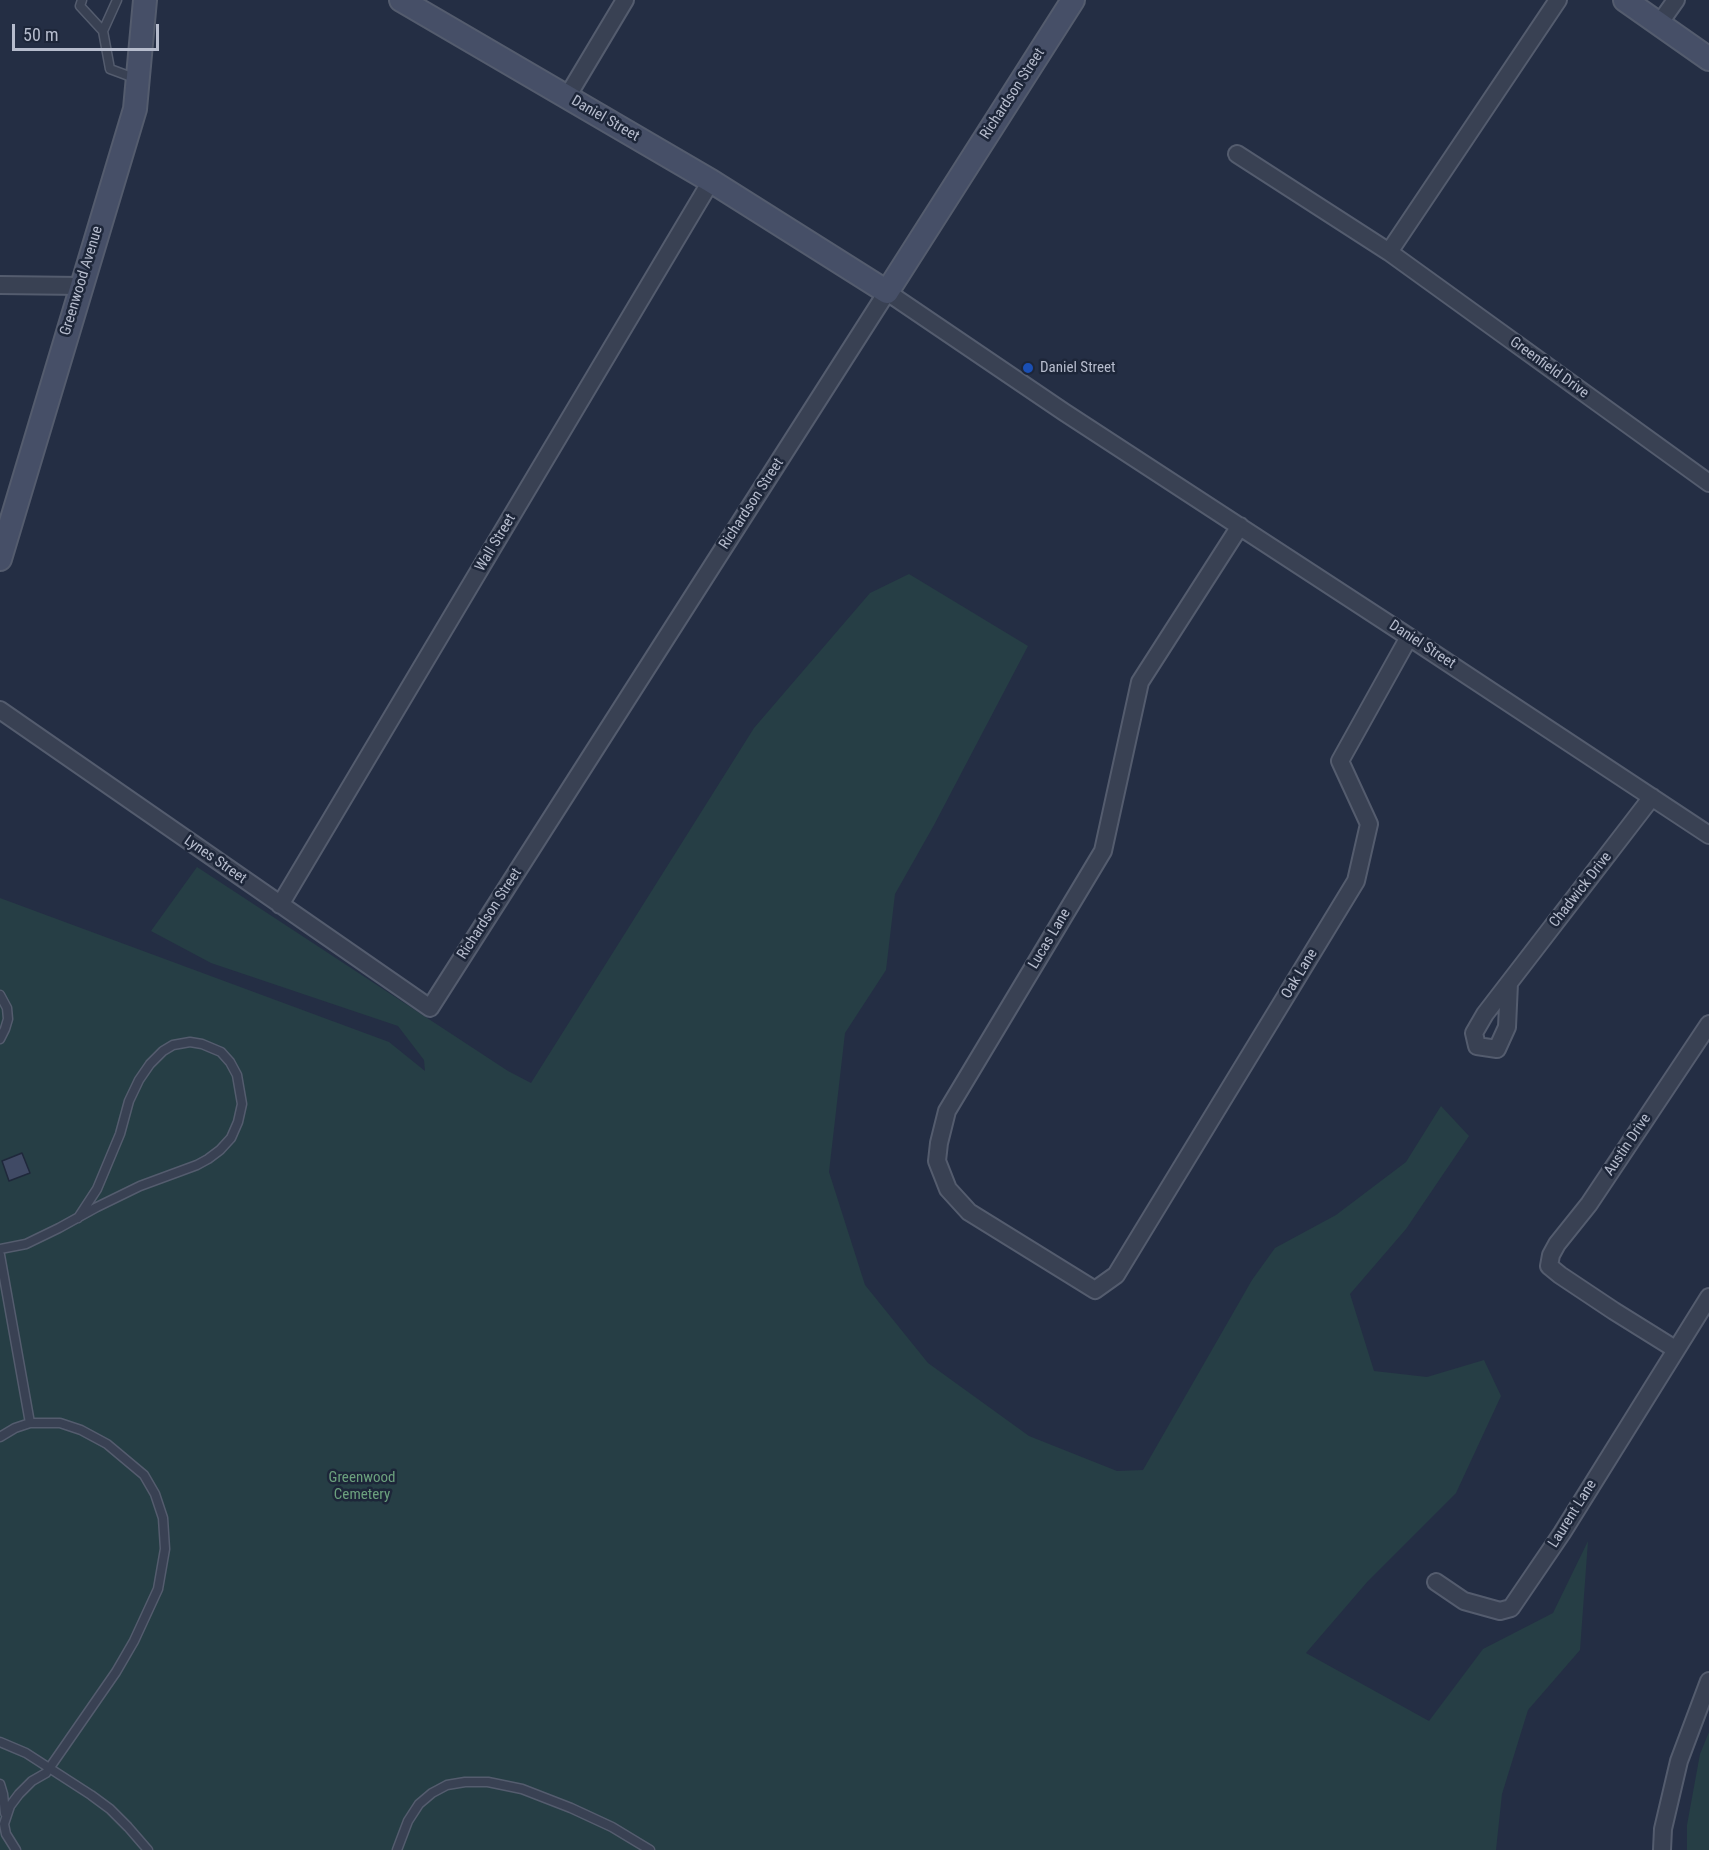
<!DOCTYPE html>
<html>
<head>
<meta charset="utf-8">
<style>
	body { margin:0 }
	#map { position:relative; width:1709px; height:1850px; overflow:hidden; background:#242e44; font-family:"Roboto Condensed",sans-serif }
	canvas { display:block }
	.scale { position:absolute; left:12px; top:24px; width:147px; height:27px; box-sizing:border-box; border:3px solid #b6bccd; border-top:0; padding-left:8px; font-size:18px; line-height:21px; white-space:nowrap; color:#b6bccd; -webkit-text-stroke:4px #1d2639; paint-order:stroke }
</style>
</head>
<body>
<div id="map">
<canvas width="1709" height="1850"></canvas>
<div class="scale">50 m</div>
</div>
<script>
const ctx = document.querySelector('canvas').getContext('2d');
ctx.lineJoin = 'round';
function fill(path, color) {
  ctx.fillStyle = color;
  ctx.fill(path, 'evenodd');
}
function toPath(rows) {
  const path = new Path2D();
  for (const r of rows) {
    path.moveTo(r[0], r[1]);
    for (let i = 2; i < r.length; i += 2) path.lineTo(r[i], r[i + 1]);
  }
  return path;
}
function stroke(path, color, width, dash) {
  ctx.strokeStyle = color;
  ctx.lineWidth = width;
  ctx.lineCap = dash ? 'butt' : 'round';
  ctx.setLineDash(dash || []);
  ctx.stroke(path);
}
function label(font, color, halo, rows, align = 'center') {
  ctx.font = font + ' "Roboto Condensed",sans-serif';
  ctx.lineWidth = 5;
  ctx.setLineDash([]);
  ctx.textBaseline = 'middle';
  ctx.strokeStyle = halo;
  ctx.fillStyle = color;
  for (const [text, x, y, turn = 0] of rows) {
    ctx.save();
    ctx.translate(x, y);
    ctx.rotate((+turn || 0) * Math.PI / 180);
    ctx.textAlign = isNaN(turn) ? turn : align;
    if (halo) ctx.strokeText(text, 0, 0);
    ctx.fillText(text, 0, 0);
    ctx.restore();
  }
}
fill(toPath([
	[909,574,1028,646,934,825,895,894,886,970,845,1033,829,1172,865,1285,928,1363,1029,1436,1117,1471,1143,1470,1252,1280,1275,1248,1336,1215,1406,1162,1441,1106,1469,1136,1406,1229,1350,1294,1374,1371,1427,1377,1484,1360,1501,1396,1456,1493,1368,1581,1306,1653,1429,1721,1483,1649,1553,1613,1588,1541,1580,1650,1528,1710,1502,1794,1496,1850,0,1850,0,898,389,1042,425,1071,424,1060,398,1026,211,963,151,931,197,867,508,1071,531,1083,754,728,870,593],
	[1709,1732,1709,1850,1687,1850,1687,1825,1700,1754]
]), '#263e45');
const building = toPath([
	[22,1153,30,1173,9,1181,2,1161,22,1153]
]);
fill(building, '#404a65');
stroke(building, '#1f283b', 1.5);
const lane = toPath([
	[82,0,80,6,103,31,110,69,137,79],
	[103,31,117,0],
	[0,995,7,1008,8,1019,5,1029,0,1039],
	[0,1249,26,1244,59,1228,97,1207,140,1186,197,1165,208,1159,220,1150,231,1138,238,1122,242,1104,237,1075,230,1062,221,1052,202,1044,190,1042,173,1045,163,1051,150,1064,139,1080,129,1101,120,1134,97,1189,78,1218],
	[0,1255,30,1423],
	[0,1437,15,1428,30,1423,60,1423,81,1430,107,1444,144,1475,155,1494,163,1518,165,1549,158,1589,134,1641,116,1672,46,1773,32,1781,19,1794,10,1806,4,1824,6,1834,16,1850],
	[0,1742,26,1753,91,1795,110,1809,128,1827,148,1850],
	[0,1784,3,1794,5,1813],
	[397,1850,408,1821,419,1804,432,1793,447,1785,465,1782,488,1782,522,1789,571,1808,612,1827,650,1850]
]);
const street = toPath([
	[1659,24,1676,0],
	[567,97,625,0],
	[1237,154,1389,252,1709,483],
	[1389,252,1558,0],
	[0,285,81,286],
	[1240,526,1140,682,1103,851,947,1111,939,1143,937,1161,948,1189,969,1212,1095,1290,1116,1275,1356,881,1369,824,1340,761,1409,637],
	[0,710,430,1008,887,292,1064,412,1409,637,1709,835],
	[280,905,711,181],
	[1509,983,1507,1027,1497,1049,1477,1046,1474,1033,1485,1014,1652,797],
	[1675,1349,1614,1311,1560,1275,1549,1266,1551,1255,1557,1244,1589,1204,1709,1024],
	[1436,1582,1464,1601,1500,1611,1511,1608,1562,1533,1709,1297],
	[1662,1850,1663,1829,1679,1761,1709,1681]
]);
const secondary = toPath([
	[401,0,711,181,887,292,1073,0],
	[1625,0,1709,59],
	[0,559,135,109,145,0]
]);
stroke(lane, '#545c6e', 11);
stroke(street, '#545c6e', 20);
stroke(secondary, '#545c6e', 26);
stroke(lane, '#394153', 8);
stroke(street, '#394153', 16);
stroke(secondary, '#464f67', 22);
for (const [x, y, r, color] of [
	[1028,368,6,"#1a4fb4"]
]) {
  const dot = new Path2D();
  dot.arc(x, y, r, 0, 2 * Math.PI);
  ctx.fillStyle = color;
  ctx.fill(dot);
  stroke(dot, '#1d2639', 2);
}
label('15px', '#b6bccd', '#1d2639', [
	["Richardson Street",1013,94,-57],
	["Daniel Street",605,119,30],
	["Greenwood Avenue",82,281,-73],
	["Greenfield Drive",1549,368,36],
	["Richardson Street",752,504,-57],
	["Wall Street",496,543,-59],
	["Daniel Street",1422,645,33],
	["Lynes Street",215,860,35],
	["Chadwick Drive",1581,890,-52],
	["Richardson Street",490,914,-57],
	["Lucas Lane",1050,939,-59],
	["Oak Lane",1300,974,-59],
	["Austin Drive",1628,1145,-56],
	["Laurent Lane",1573,1514,-58]
]);
label('15px', '#b6bccd', '#1d2639', [
	["Daniel Street",1040,368]
], 'left');
label('15px', '#6ba07d', '#1d2639', [
	["Greenwood",362,1478],
	["Cemetery",362,1495]
]);
</script>
</body>
</html>
